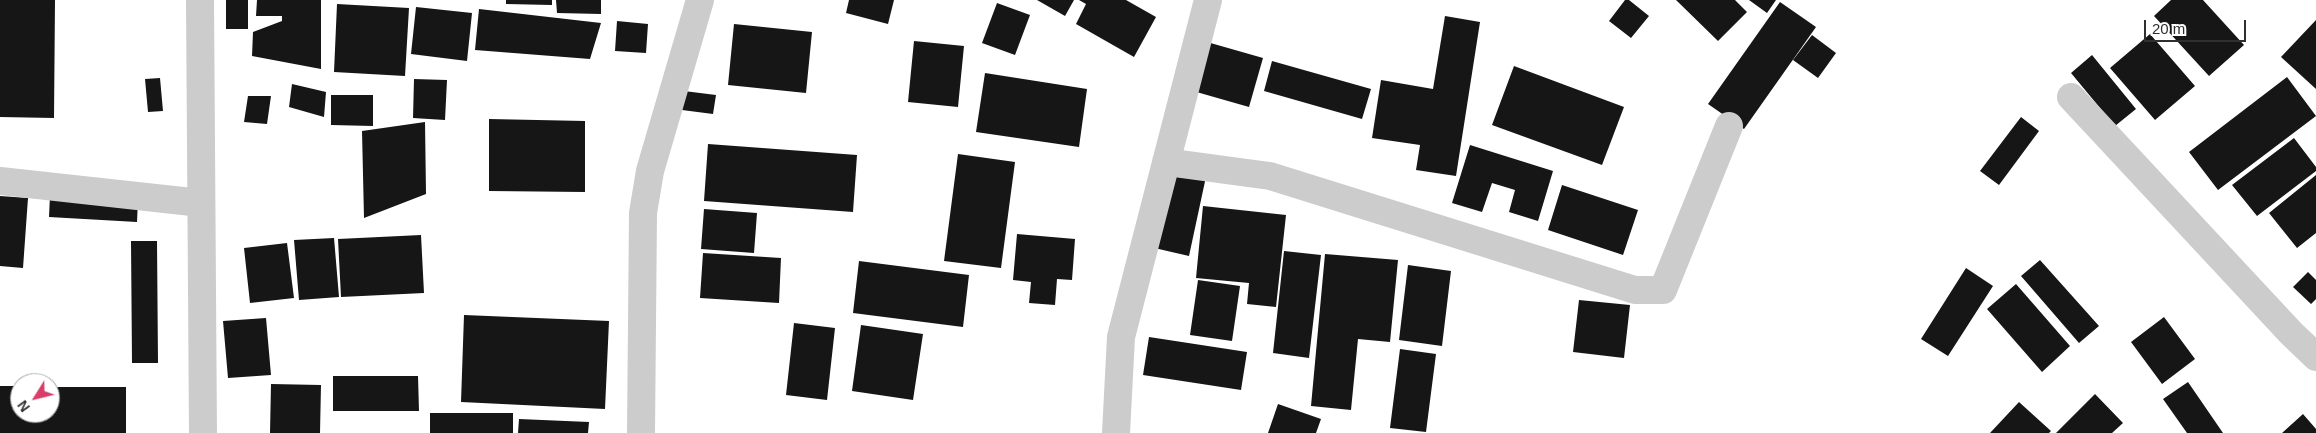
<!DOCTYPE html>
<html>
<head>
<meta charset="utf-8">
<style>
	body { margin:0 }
	#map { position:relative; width:2316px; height:433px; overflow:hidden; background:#fff; font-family:Arial,sans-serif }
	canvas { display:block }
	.north { position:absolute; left:10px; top:373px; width:50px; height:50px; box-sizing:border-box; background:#fff; border:1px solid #acacac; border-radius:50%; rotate:234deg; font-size:14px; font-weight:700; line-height:20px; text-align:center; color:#2f2f2f }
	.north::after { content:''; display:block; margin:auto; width:18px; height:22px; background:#d83e69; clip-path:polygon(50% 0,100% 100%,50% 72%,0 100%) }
	.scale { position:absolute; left:2144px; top:20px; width:102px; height:22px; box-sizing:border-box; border:2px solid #2f2f2f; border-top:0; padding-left:6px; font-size:15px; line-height:18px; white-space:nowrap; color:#2f2f2f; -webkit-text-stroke:4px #fff; paint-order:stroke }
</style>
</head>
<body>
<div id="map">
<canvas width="2316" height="433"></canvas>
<div class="north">N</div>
<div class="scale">20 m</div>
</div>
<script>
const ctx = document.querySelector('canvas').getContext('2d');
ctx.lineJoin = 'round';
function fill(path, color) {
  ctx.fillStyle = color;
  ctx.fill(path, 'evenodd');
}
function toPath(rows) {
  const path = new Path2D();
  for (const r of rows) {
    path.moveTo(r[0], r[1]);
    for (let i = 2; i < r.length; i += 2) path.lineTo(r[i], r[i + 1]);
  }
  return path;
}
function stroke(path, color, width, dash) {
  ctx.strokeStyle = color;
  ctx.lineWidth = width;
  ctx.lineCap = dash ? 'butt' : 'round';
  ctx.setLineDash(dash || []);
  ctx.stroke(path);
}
fill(toPath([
	[0,0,55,0,54,118,0,117],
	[226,0,248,0,248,29,226,29],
	[257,0,321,0,321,69,252,56,253,32,282,21,282,16,256,16],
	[506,0,552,0,552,5,506,4],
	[556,0,601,0,601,14,557,13],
	[849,0,894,0,888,24,846,13],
	[1037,0,1074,0,1065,16],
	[1079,0,1126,0,1156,17,1134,57,1076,24,1086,4],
	[1625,0,1629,0,1649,16,1631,38,1609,21],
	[1676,0,1735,0,1747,12,1718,41],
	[1749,0,1776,0,1767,13],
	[2171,0,2203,0,2244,45,2209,76,2154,16],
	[1780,2,1816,27,1744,129,1708,104],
	[997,3,1030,15,1015,55,982,43],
	[337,4,409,8,405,76,334,72],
	[416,7,472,13,467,61,411,54],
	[479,9,601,23,590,59,475,50],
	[1445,16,1480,22,1456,176,1416,170,1420,145,1372,138,1381,80,1433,89],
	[2316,20,2316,89,2281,57],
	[617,21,648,24,646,53,615,51],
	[734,24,812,32,806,93,728,85],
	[2150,34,2195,86,2155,120,2110,68],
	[1812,35,1836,53,1818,78,1793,60],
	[914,41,964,46,958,107,908,102],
	[1207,42,1263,58,1249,107,1193,91],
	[2092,55,2136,109,2115,126,2071,73],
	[1272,61,1371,89,1362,119,1264,91],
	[1514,66,1624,107,1602,165,1492,125],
	[985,73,1087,89,1079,147,976,132],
	[2287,77,2316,116,2218,190,2189,152],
	[160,78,163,111,148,112,145,79],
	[414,79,447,80,445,120,413,118],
	[292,84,326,92,324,117,289,107],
	[684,91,716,95,713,114,682,110],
	[331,95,373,95,373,126,331,125],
	[248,96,271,96,267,124,244,122],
	[2021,117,2039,131,1999,185,1980,171],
	[489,119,585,121,585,192,489,191],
	[425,122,426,194,364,218,362,131],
	[2294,138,2316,167,2316,171,2257,216,2232,185],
	[708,144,857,155,853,212,704,201],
	[1470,145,1553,171,1538,221,1509,212,1515,190,1492,183,1482,212,1452,203],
	[958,154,1015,162,1001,268,944,261],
	[1168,163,1207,172,1189,256,1150,247],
	[2316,175,2316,233,2297,248,2269,213],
	[1562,185,1638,210,1623,255,1548,230],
	[50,195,138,200,137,222,49,217],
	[0,196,28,198,23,268,0,266],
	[1203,206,1286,215,1276,307,1247,304,1249,283,1196,278],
	[704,209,757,213,754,253,701,249],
	[1017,234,1075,239,1072,280,1057,279,1055,305,1029,303,1031,282,1013,280],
	[421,235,424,293,341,297,338,239],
	[334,238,339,297,299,300,294,240],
	[131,241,157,241,158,363,132,363],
	[287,243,294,298,250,303,244,248],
	[1284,251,1321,255,1309,358,1273,353],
	[703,253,781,258,779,303,700,298],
	[1325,254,1398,260,1390,342,1358,339,1351,410,1311,406],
	[2040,260,2099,326,2079,343,2021,276],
	[859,261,969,275,963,327,853,313],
	[1408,265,1451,271,1442,346,1399,340],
	[1966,268,1993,286,1948,356,1921,339],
	[2308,272,2316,280,2316,299,2311,304,2293,287],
	[1198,280,1240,286,1232,341,1190,335],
	[2016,284,2070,346,2042,372,1987,309],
	[1579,300,1630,305,1624,358,1573,352],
	[464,315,609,321,605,409,461,402],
	[2164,317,2195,359,2162,384,2131,342],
	[266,318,271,375,228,378,223,321],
	[794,323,835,328,827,400,786,395],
	[861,325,923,334,913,400,852,391],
	[1149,337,1247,352,1241,390,1143,375],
	[1400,349,1436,354,1426,432,1390,428],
	[333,376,418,376,419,411,333,411],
	[2188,382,2223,433,2187,433,2163,399],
	[271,384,321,385,320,433,270,433],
	[0,386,20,386,20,413,50,413,50,387,126,387,126,433,0,433],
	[2095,394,2123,423,2112,433,2056,433],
	[2019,402,2051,431,2049,433,1990,433],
	[1278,404,1321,419,1316,433,1268,433],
	[430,413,513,413,513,433,430,433],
	[2303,414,2316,429,2316,433,2282,433],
	[519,419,589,422,588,433,518,433]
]), '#161616');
stroke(toPath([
	[200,0,203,433],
	[2071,97,2291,333,2316,357],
	[1166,162,1270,176,1635,290,1663,290,1729,126],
	[0,181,201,203],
	[641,433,643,213,650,171,700,0],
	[1116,433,1121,337,1208,0]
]), '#ccc', 28);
</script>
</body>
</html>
